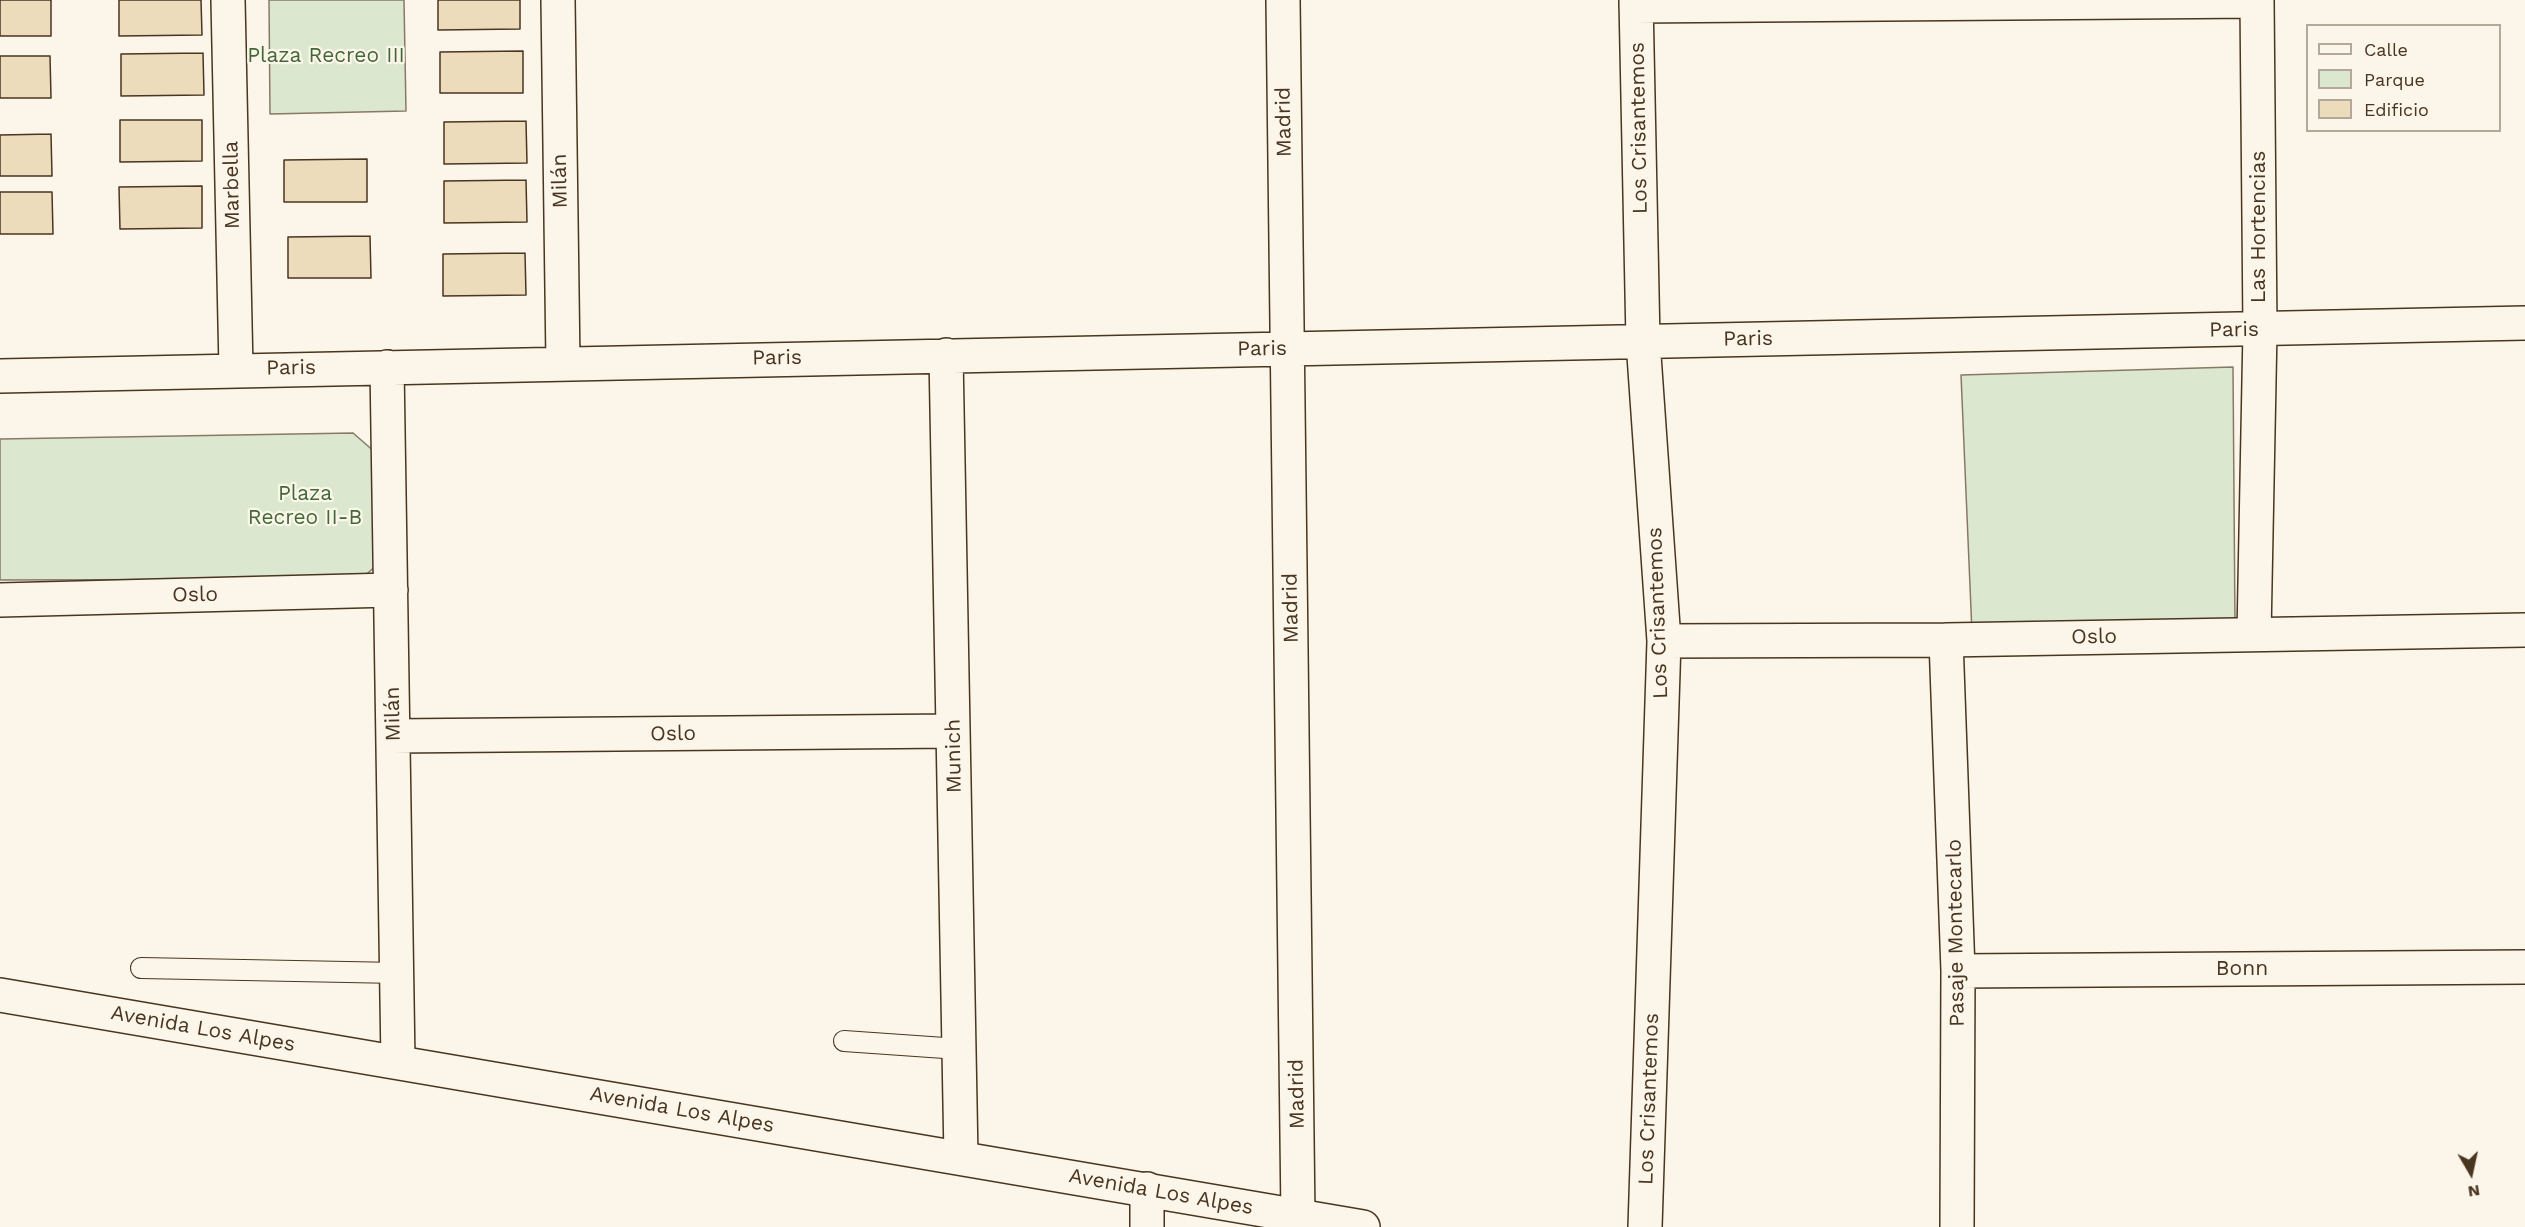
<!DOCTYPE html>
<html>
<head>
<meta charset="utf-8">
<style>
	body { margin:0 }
	#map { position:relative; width:2525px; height:1227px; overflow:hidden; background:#fbf6e9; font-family:"Work Sans",sans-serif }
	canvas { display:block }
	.legend { position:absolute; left:2306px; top:24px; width:195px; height:108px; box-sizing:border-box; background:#fbf6e9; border:2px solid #b4a999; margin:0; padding:8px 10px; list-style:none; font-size:18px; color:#4a3520 }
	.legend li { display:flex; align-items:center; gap:12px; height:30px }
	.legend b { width:30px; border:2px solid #b4a999 }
	.north { position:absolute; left:2441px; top:1143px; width:60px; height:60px; -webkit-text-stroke:4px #fbf6e9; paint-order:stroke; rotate:171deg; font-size:16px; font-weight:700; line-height:24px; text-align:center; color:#4a3520 }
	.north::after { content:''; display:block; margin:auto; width:21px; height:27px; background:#4a3520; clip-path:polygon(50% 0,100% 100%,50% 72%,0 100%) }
</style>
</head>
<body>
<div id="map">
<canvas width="2525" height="1227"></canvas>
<ul class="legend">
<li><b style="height:8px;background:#fbf6e9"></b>Calle</li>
<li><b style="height:16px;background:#dce7d0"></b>Parque</li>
<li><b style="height:16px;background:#ecdcbc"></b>Edificio</li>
</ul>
<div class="north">N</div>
</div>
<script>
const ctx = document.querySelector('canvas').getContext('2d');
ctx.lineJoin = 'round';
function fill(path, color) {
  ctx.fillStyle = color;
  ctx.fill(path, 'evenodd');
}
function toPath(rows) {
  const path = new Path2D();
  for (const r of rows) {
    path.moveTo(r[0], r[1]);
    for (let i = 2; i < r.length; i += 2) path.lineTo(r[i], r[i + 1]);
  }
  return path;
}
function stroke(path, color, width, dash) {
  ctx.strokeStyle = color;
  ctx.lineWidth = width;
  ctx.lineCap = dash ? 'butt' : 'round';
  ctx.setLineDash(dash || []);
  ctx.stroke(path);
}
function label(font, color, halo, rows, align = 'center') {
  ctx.font = font + ' "Work Sans",sans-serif';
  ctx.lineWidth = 4.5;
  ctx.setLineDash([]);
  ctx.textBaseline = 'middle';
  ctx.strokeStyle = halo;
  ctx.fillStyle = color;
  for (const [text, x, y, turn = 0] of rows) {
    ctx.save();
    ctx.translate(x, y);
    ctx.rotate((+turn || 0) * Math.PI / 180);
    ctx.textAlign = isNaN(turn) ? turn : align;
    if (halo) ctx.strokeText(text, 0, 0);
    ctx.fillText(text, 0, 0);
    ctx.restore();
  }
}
const green = toPath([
	[269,0,404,0,406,111,270,114,269,0],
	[2233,367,2235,626,1972,633,1961,375,2233,367],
	[353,433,376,453,378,564,361,579,0,580,0,439,353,433]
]);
fill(green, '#dce7d0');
stroke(green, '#887966', 1.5);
const building = toPath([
	[0,0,51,0,51,36,0,36,0,0],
	[119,0,201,0,202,35,119,36,119,0],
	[438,0,520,0,520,29,438,30,438,0],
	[523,51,523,93,440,93,440,52,523,51],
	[203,53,204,95,121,96,121,54,203,53],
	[0,56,50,56,51,98,0,98,0,56],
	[120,120,202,120,202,161,120,162,120,120],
	[526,121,527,163,444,164,444,122,526,121],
	[51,134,52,176,0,176,0,135,51,134],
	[367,159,367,202,284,202,284,160,367,159],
	[526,180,527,222,444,223,444,181,526,180],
	[202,186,202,228,120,229,119,187,202,186],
	[0,192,52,192,53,234,0,234,0,192],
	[370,236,371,278,288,278,288,237,370,236],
	[525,253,526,295,443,296,443,254,525,253]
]);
fill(building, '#ecdcbc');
stroke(building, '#4a3520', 1.5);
const lane = toPath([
	[141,968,398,973],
	[844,1041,959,1049]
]);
const street = toPath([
	[228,0,236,369],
	[558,0,563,363],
	[1283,0,1298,1216],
	[1636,0,1643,341,1664,641,1645,1227],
	[1636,6,2257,1],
	[946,355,961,1157],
	[387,367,398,1062],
	[0,376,2525,323],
	[0,600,391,590],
	[2254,634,2260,330,2257,0],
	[1946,640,1958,971,1957,1227],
	[1664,641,1946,640,2525,630],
	[393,736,953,731],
	[1958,971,2525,967],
	[1147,1227,1147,1189]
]);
const secondary = toPath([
	[0,995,1363,1227]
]);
stroke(lane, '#4a3520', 22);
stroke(street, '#4a3520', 36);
stroke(secondary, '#4a3520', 36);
stroke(lane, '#fbf6e9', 20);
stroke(street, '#fbf6e9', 33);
stroke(secondary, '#fbf6e9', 33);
label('21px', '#436837', '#fbf6e9', [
	["Plaza Recreo III",326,56],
	["Plaza",305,494],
	["Recreo II-B",305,518]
]);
label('21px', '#4a3520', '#fbf6e9', [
	["Madrid",1284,122,-91],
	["Los Crisantemos",1639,128,-91],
	["Milán",560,181,-91],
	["Marbella",232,185,-91],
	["Las Hortencias",2259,227,-90],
	["Paris",2234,330,-1],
	["Paris",1748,339,-1],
	["Paris",1262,349,-1],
	["Paris",777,358,-1],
	["Paris",291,368,-1],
	["Oslo",195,595,-1],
	["Madrid",1291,608,-91],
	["Los Crisantemos",1658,613,-92],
	["Oslo",2094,637,-1],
	["Milán",393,714,-91],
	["Oslo",673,734,-1],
	["Munich",954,756,-91],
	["Pasaje Montecarlo",1956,933,-91],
	["Bonn",2242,969],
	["Avenida Los Alpes",203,1029,10],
	["Madrid",1297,1094,-91],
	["Los Crisantemos",1649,1099,-88],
	["Avenida Los Alpes",682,1110,10],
	["Avenida Los Alpes",1161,1192,10]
]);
</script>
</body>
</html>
